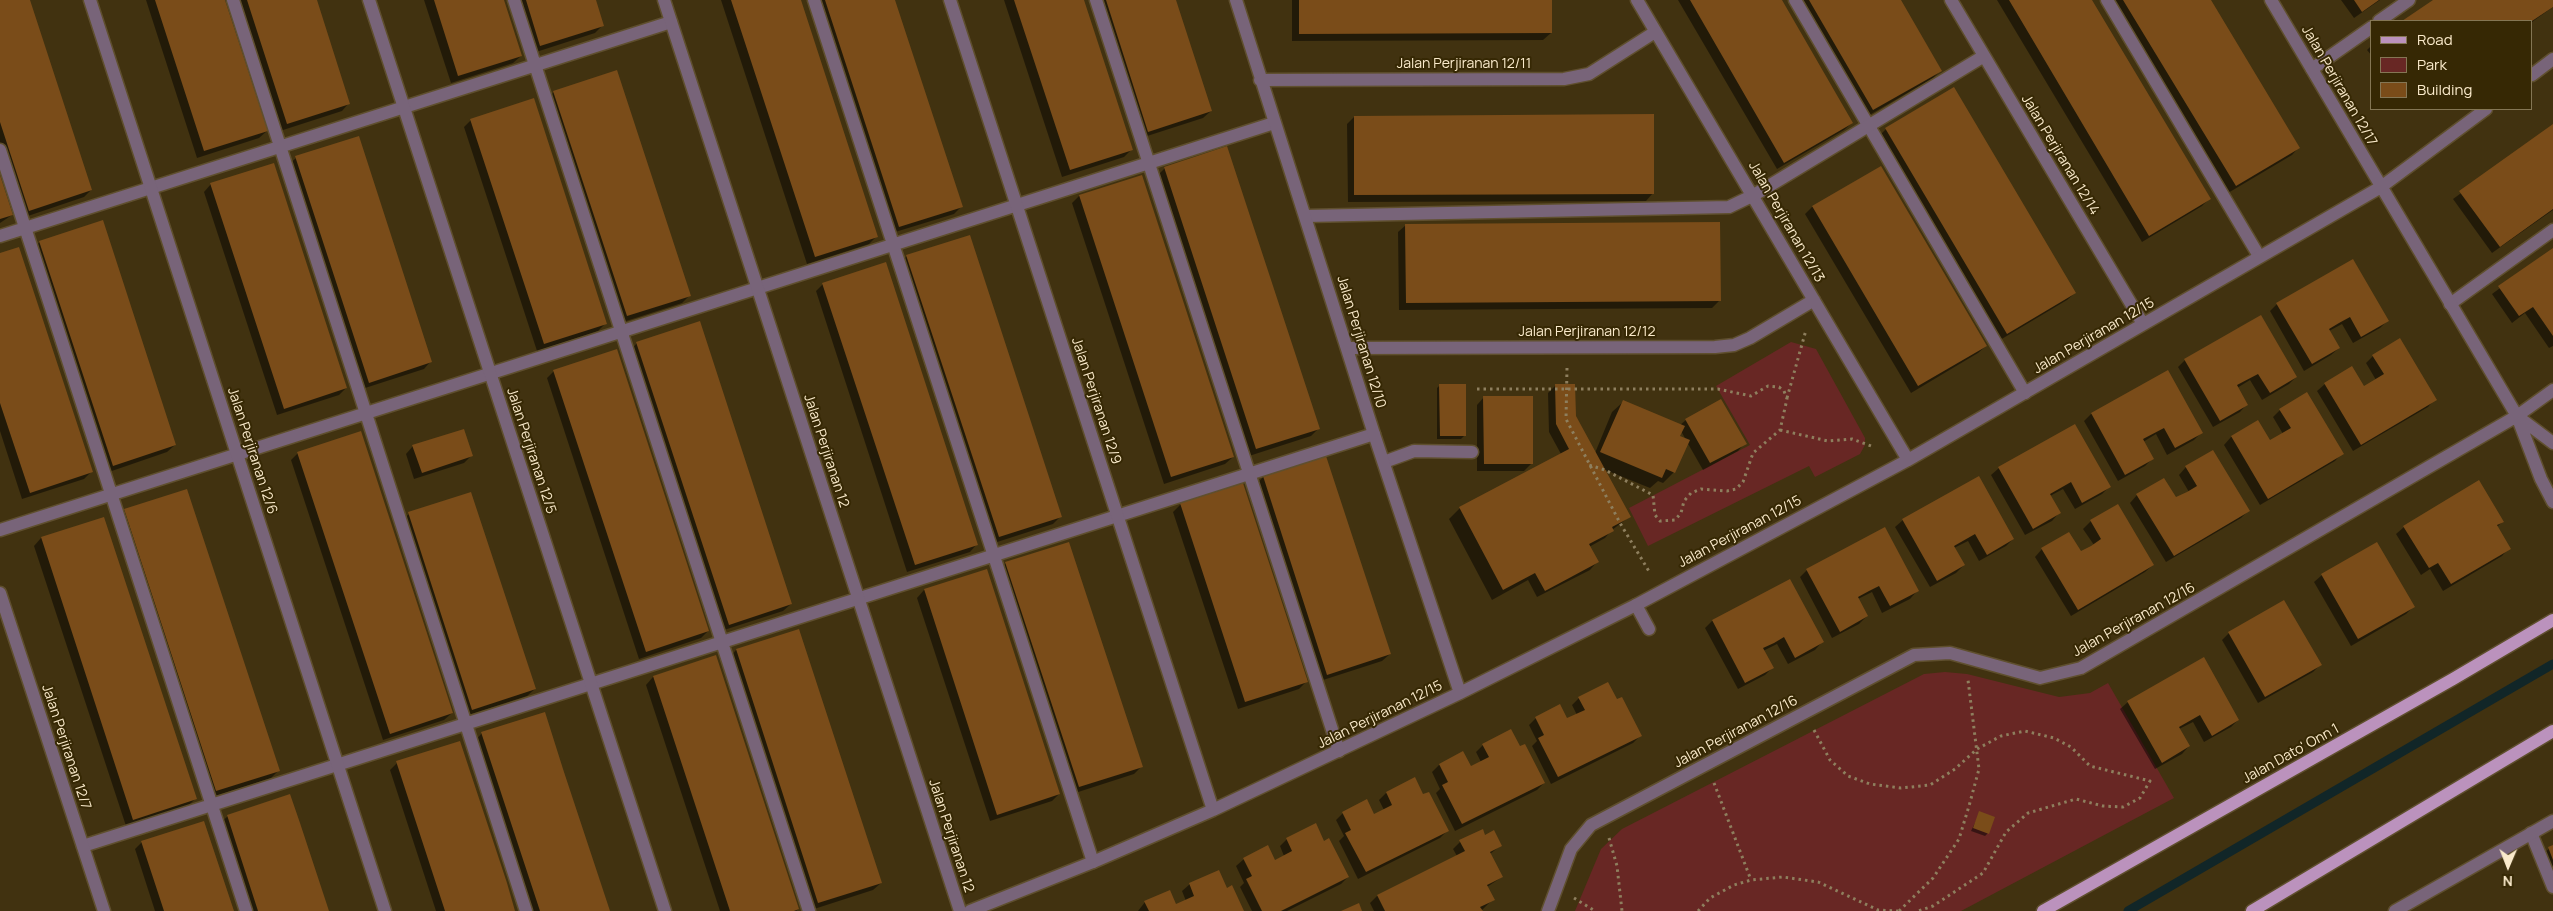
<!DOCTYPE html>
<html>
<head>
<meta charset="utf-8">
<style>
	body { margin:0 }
	#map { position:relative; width:2553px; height:911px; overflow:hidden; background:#413210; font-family:Manrope,sans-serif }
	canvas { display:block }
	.legend { position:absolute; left:2370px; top:20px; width:162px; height:90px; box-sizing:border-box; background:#362804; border:1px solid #847654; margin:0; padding:6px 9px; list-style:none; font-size:15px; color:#faeacb }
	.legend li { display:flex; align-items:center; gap:10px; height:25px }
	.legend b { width:25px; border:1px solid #847654 }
	.north { position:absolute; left:2483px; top:841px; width:50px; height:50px; -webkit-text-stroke:4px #362804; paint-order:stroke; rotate:181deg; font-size:14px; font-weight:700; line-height:20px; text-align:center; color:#faeacb }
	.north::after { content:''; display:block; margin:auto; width:18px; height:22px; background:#faeacb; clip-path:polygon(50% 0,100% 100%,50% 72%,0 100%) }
</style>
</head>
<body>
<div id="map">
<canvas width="2553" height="911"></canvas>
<ul class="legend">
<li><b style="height:6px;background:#bb92bd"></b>Road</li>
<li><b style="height:14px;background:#682724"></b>Park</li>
<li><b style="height:14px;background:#7a4c19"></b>Building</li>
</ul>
<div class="north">N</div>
</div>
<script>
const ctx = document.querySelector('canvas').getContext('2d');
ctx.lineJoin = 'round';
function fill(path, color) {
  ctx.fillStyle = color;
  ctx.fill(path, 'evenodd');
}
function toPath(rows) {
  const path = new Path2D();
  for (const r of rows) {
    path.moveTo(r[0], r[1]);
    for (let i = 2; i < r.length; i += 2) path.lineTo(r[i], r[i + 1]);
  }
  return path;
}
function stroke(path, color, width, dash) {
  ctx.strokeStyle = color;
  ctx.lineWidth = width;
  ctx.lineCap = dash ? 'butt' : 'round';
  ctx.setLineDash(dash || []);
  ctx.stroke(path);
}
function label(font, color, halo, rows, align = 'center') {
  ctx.font = font + ' Manrope,sans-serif';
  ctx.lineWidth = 4;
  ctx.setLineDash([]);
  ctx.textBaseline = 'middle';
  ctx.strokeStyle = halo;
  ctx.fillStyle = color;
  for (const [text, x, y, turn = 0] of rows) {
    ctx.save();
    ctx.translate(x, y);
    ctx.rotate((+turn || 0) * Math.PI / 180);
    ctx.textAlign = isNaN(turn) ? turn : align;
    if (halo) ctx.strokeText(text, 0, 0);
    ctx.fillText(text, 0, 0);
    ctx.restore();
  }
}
fill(toPath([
	[1791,342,1816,349,1865,438,1865,445,1860,454,1815,477,1809,466,1648,546,1629,508,1750,445,1716,386],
	[1945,672,1967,674,2059,697,2090,693,2108,683,2174,798,1961,911,1575,911,1601,849,1622,829,1924,674]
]), '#682724');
fill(toPath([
	[0,0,29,0,91,190,84,197,22,218,0,151],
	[146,0,224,0,267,131,259,138,197,158],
	[237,0,315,0,349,103,342,111,280,131],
	[424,0,502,0,521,56,513,63,451,83],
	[516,0,594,0,603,25,595,33,533,53],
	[721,0,799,0,877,236,869,244,807,264],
	[816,0,894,0,962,206,954,214,892,233],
	[1004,0,1083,0,1131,150,1124,157,1062,177],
	[1096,0,1174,0,1211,111,1203,118,1141,138],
	[1292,0,1551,0,1551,33,1543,40,1292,41],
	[1678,0,1780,0,1852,123,1844,130,1777,169],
	[1798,0,1900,0,1941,70,1933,78,1866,117],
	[1997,0,2091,0,2210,198,2202,206,2142,242],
	[2111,0,2209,0,2299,147,2292,155,2228,193],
	[2341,0,2380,0,2354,18],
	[2434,0,2553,0,2553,7,2532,22,2404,21],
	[2372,45,2372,56,2367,50],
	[554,92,689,296,682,303,620,323,547,99],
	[1354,117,1653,193,1646,201,1348,202,1347,124],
	[471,120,606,323,598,331,537,351,464,127],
	[2553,126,2553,210,2492,253,2453,199],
	[1886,129,2075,293,2067,300,2000,340,1879,136],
	[296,158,431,361,424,369,362,389,288,165],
	[1880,167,1986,346,1978,353,1911,393,1805,214,1812,207],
	[1165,168,1318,429,1311,436,1249,456,1157,176],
	[1141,176,1233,457,1225,464,1164,484,1072,203,1079,196],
	[0,178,12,215,0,223],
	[211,184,346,388,339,395,277,415,204,192],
	[1406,225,1719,301,1712,308,1399,310,1398,232],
	[40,242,175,445,167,452,106,473,32,249],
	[2553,249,2553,346,2549,348,2525,313,2512,323,2492,294],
	[0,254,91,472,84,479,22,499,0,431],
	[907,256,1061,516,1053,524,991,544,900,263],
	[823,284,977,544,970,552,907,572,816,291],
	[2277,304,2387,321,2380,328,2353,343,2342,324,2329,331,2339,348,2331,355,2304,371,2270,311],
	[637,343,791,604,783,611,721,631,630,351],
	[2373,356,2435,399,2428,407,2353,451,2317,391,2325,384,2363,388,2376,380,2366,363],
	[2185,360,2296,377,2289,384,2262,400,2250,380,2237,388,2247,404,2240,412,2213,427,2178,367],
	[554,371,708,631,701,638,639,659,547,378],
	[1440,385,1465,435,1461,439,1437,439,1437,388],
	[1556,385,1595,453,1612,412,1623,402,1680,425,1686,420,1745,443,1738,451,1703,470,1687,442,1674,472,1663,483,1658,481,1650,488,1603,469,1629,517,1612,530,1605,538,1589,547,1597,562,1590,570,1537,597,1528,580,1492,600,1449,519,1460,508,1561,454,1549,432,1548,393],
	[1681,431,1686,440,1678,437],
	[1484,397,1532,463,1524,471,1477,471,1477,405],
	[2280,410,2342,453,2335,461,2260,505,2224,445,2231,437,2258,422,2270,442,2283,434,2273,417],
	[2091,414,2202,432,2194,440,2167,455,2156,434,2143,442,2152,459,2145,466,2118,481,2084,421],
	[413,446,471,456,464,463,414,479,406,454],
	[298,453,452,713,444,720,383,740,291,460],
	[1325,457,1390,654,1382,661,1320,681,1256,485,1263,477],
	[2186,467,2248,511,2241,518,2166,562,2130,503,2137,495,2176,499,2189,492,2179,475],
	[1999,468,2109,487,2102,494,2075,509,2063,489,2050,496,2059,513,2052,521,2025,535,1991,475],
	[1243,485,1307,681,1299,689,1238,709,1173,512,1180,505],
	[2117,505,2153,565,2145,572,2071,616,2035,557,2042,549,2080,553,2094,545,2083,529,2091,521],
	[125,510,278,771,271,778,209,798,117,517],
	[409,514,535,689,527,696,465,716,401,521],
	[103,518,195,799,188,806,126,826,34,546,41,538],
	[1903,520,2013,539,2006,546,1979,561,1968,541,1954,548,1964,565,1956,573,1930,587,1895,527],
	[2502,522,2497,527,2509,548,2502,556,2443,591,2430,569,2421,575,2396,534,2404,527],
	[1006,563,1141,767,1134,774,1072,794,999,570],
	[986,570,1059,794,1052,801,990,821,917,598,924,590],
	[1807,570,1917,591,1910,599,1882,613,1872,592,1858,599,1867,616,1859,624,1832,638,1800,577],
	[2322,575,2413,607,2406,614,2351,646,2314,582],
	[1789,581,1822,642,1815,650,1788,664,1777,644,1763,651,1772,668,1765,675,1738,689,1705,628,1712,621],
	[798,631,881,883,873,890,811,910,729,658,736,650],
	[2229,633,2320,665,2313,672,2258,703,2222,640],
	[715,657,798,909,796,911,720,911,646,685,653,677],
	[1579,698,1616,701,1640,736,1633,743,1551,784,1532,746,1537,741,1529,725,1536,718,1567,720,1577,715,1572,705],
	[2128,702,2238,720,2231,727,2204,742,2193,722,2179,729,2189,746,2182,754,2155,769,2120,709],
	[482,733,609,911,531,911,475,741],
	[1483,745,1519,748,1544,783,1537,790,1455,831,1436,793,1440,789,1432,772,1439,765,1463,753,1470,767,1481,762,1476,752],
	[397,763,514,911,436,911,390,770],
	[1386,793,1447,831,1440,838,1358,879,1339,841,1344,836,1336,820,1343,813,1374,815,1384,810,1379,800],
	[1980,813,1988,833,1985,836,1971,831],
	[228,816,327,911,249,911,220,823],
	[1484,836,1500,846,1490,854,1502,877,1487,887,1493,899,1481,911,1374,911,1370,903,1377,896,1457,856,1453,849,1460,842],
	[1287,839,1323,842,1348,877,1341,884,1287,911,1252,911,1240,887,1244,883,1236,866,1244,859,1267,847,1274,861,1284,856,1280,846],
	[142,842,233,911,155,911,135,849],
	[2553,846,2553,886,2541,855],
	[1190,884,1226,889,1242,911,1138,911,1145,902,1176,906,1186,901,1182,891]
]), '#0007');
stroke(toPath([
	[2128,911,2553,664]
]), '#112628', 9);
fill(toPath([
	[0,0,30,0,92,190,29,211,0,122],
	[155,0,225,0,268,131,204,151],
	[247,0,317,0,350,104,287,124],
	[434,0,504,0,522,56,458,76],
	[526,0,596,0,604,26,540,46],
	[731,0,801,0,878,237,815,257],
	[825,0,895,0,963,207,899,227],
	[1014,0,1084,0,1133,150,1070,170],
	[1106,0,1176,0,1212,111,1148,132],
	[1299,0,1552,0,1552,33,1299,34],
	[1690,0,1782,0,1853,123,1784,163],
	[1809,0,1901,0,1942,71,1873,110],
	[2009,0,2092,0,2211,199,2149,236],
	[2123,0,2211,0,2300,148,2236,186],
	[2354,0,2379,0,2362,12],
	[2433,0,2553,0,2553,7,2532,21,2402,21],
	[617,70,691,296,627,316,553,91],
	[1954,87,2076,293,2007,334,1885,128],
	[534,98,607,324,544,344,470,119],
	[1654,114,1654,194,1354,195,1354,116],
	[2553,124,2553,209,2500,247,2459,191],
	[359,136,432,362,369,383,295,156],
	[1227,146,1320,429,1256,449,1164,167],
	[274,163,347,388,284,409,210,183],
	[1881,166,1987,346,1918,386,1812,206],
	[0,175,13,215,0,219],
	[1142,175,1234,457,1171,477,1079,195],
	[103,220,176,445,113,466,39,241],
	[1720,222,1721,301,1406,303,1405,224],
	[970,235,1062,517,999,537,906,255],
	[19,247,93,472,30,493,0,403,0,253],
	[2553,248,2553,336,2533,307,2519,316,2498,286],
	[2353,259,2389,321,2361,337,2350,317,2339,323,2329,329,2340,348,2312,364,2276,303],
	[886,262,978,545,915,565,822,283],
	[2261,315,2297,377,2270,393,2258,374,2237,385,2248,405,2220,421,2184,359],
	[700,321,792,604,729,625,636,342],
	[2400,338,2437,400,2361,445,2324,383,2352,366,2364,386,2384,374,2372,355],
	[617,349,709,631,646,652,553,370],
	[2168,370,2203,433,2175,448,2164,428,2143,439,2154,459,2125,475,2091,413],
	[1439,384,1466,384,1466,436,1440,436],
	[1555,384,1575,384,1576,416,1631,517,1612,527,1614,531,1589,544,1599,562,1545,591,1535,573,1503,590,1459,507,1569,449,1556,424],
	[2307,392,2344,454,2268,499,2231,436,2258,420,2270,440,2291,428,2279,409],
	[1483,396,1533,396,1533,464,1484,464],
	[1721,399,1747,444,1710,463,1685,419],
	[1623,400,1685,426,1680,436,1690,440,1675,473,1666,469,1662,478,1600,452],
	[2075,424,2111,487,2082,503,2071,482,2050,494,2061,513,2033,529,1998,467],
	[464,429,473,456,422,473,412,445],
	[361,431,453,713,390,734,297,452],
	[2213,450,2250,511,2174,556,2136,494,2164,478,2176,497,2187,492,2197,486,2185,466],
	[1326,456,1391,654,1327,675,1263,476],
	[1979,476,2014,539,1987,555,1975,534,1954,546,1965,565,1937,581,1902,519],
	[2479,480,2504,522,2497,525,2511,549,2451,584,2438,563,2429,568,2403,526],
	[1243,483,1308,682,1245,702,1180,503],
	[187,489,280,771,216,791,124,509],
	[471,492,536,689,472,710,408,512],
	[2118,504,2154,565,2078,610,2041,548,2069,532,2081,551,2091,546,2101,539,2090,520],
	[104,517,197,799,133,820,41,537],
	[1885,527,1919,591,1890,606,1879,586,1869,591,1858,597,1868,616,1840,632,1806,569],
	[1069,542,1143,767,1079,787,1005,562],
	[2377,542,2415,607,2358,639,2321,574],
	[987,569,1060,794,997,815,924,589],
	[1790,579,1824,642,1795,658,1784,637,1774,643,1763,648,1774,668,1745,683,1712,620],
	[2284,600,2322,665,2265,697,2228,632],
	[799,629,882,883,818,903,736,649],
	[716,655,799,909,794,911,730,911,653,676],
	[2204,657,2239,720,2212,736,2200,715,2179,727,2190,746,2162,763,2127,701],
	[1608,682,1617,699,1622,697,1642,736,1558,777,1538,738,1544,735,1535,717,1560,704,1567,718,1585,710,1578,697],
	[545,712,563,769,610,911,540,911,481,732],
	[1511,729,1520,746,1525,744,1545,783,1462,824,1442,785,1448,782,1439,764,1463,751,1471,766,1489,757,1482,744],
	[460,741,507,883,515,911,445,911,396,761],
	[1415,777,1423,794,1429,792,1449,831,1366,872,1345,833,1351,830,1342,812,1367,799,1374,814,1392,805,1386,792],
	[290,794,300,823,329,911,258,911,236,843,227,815],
	[1979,811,1995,817,1989,834,1973,828],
	[204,821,234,911,164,911,141,841],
	[1316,823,1324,841,1329,838,1349,877,1281,911,1262,911,1246,879,1252,876,1243,858,1268,845,1275,860,1292,851,1286,838],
	[1483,829,1485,835,1494,830,1502,846,1490,852,1503,877,1487,885,1495,900,1480,907,1483,911,1385,911,1377,895,1465,851,1459,840],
	[2553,845,2553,860,2548,847],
	[1219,870,1227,888,1232,885,1244,911,1149,911,1144,901,1170,890,1176,904,1194,896,1189,883],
	[1359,903,1362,911,1341,911]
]), '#7a4c19');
const service = toPath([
	[233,0,526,911],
	[514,0,809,911],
	[814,0,1093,862],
	[1096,0,1339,751],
	[1795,0,2025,393],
	[2107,0,2259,256],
	[2379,21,2409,0],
	[2312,69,2372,27],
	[0,150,246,911],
	[1306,216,1729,207,1754,195],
	[0,236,671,22],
	[2450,304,2553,230],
	[1384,462,1414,451,1472,452],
	[0,530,1274,123],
	[1636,605,1649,629],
	[2531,833,2553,887],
	[83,846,1374,434]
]);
const minor = toPath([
	[90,0,385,911],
	[369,0,665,911],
	[664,0,960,911],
	[950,0,1213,810],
	[1236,0,1374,434,1460,693],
	[1637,0,1908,460],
	[1951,0,2143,324],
	[2271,0,2517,416,2541,479,2553,502],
	[2532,75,2553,59],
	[1260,80,1564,79,1589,74,1655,32],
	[1754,195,1984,56],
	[1348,348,1715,347,1734,345,1750,338,1814,300],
	[2517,416,2553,443],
	[0,593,104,911],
	[970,911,1093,862,1213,810,1460,693,1636,605,1908,460,2381,187,2486,109],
	[1548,911,1571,849,1591,825,1914,655,1950,653,2040,678,2081,668,2517,416,2553,390],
	[2395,911,2553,821]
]);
const primary = toPath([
	[2043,911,2453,679,2553,620],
	[2252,911,2553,731]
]);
stroke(service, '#5f4f2e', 15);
stroke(minor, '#5f4f2e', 15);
stroke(primary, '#5f4f2e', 15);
stroke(toPath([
	[1567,368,1566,419,1620,523,1650,573],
	[1477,389,1718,389,1751,396,1768,386,1779,387,1784,391,1787,399,1780,430,1753,453,1743,482,1736,489,1727,491,1701,489,1691,493,1684,501,1681,513,1675,520,1660,521,1655,515,1653,495,1605,470,1589,465],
	[1787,398,1806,330],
	[1780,430,1828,441,1852,439,1874,447],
	[1814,730,1830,760,1848,776,1870,784,1901,788,1930,785,1955,769,1977,749,2001,736,2025,731,2054,738,2071,747,2090,766,2150,781,2140,798,2123,807,2103,806,2076,799,2028,813,2006,832,1983,873,1933,906,1918,911],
	[1714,783,1751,880],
	[1609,838,1617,866,1622,911],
	[1574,898,1595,911],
	[1698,911,1710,898,1734,885,1751,880,1783,877,1818,882,1878,910,1898,911],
	[1899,911,1933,878,1959,839,1969,806,1979,769,1968,680]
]), '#8e7f5e', 3, [2.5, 4]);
stroke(service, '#786479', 12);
stroke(minor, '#786479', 12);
stroke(primary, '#bb92bd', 12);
label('14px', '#faeacb', '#362804', [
	["Jalan Perjiranan 12/11",1464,64],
	["Jalan Perjiranan 12/17",2339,86,60],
	["Jalan Perjiranan 12/14",2060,155,59],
	["Jalan Perjiranan 12/13",1786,222,60],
	["Jalan Perjiranan 12/12",1587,332],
	["Jalan Perjiranan 12/15",2094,336,-30],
	["Jalan Perjiranan 12/10",1361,342,73],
	["Jalan Perjiranan 12/9",1096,401,72],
	["Jalan Perjiranan 12/6",252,451,72],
	["Jalan Perjiranan 12/5",531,451,72],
	["Jalan Perjiranan 12",826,451,72],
	["Jalan Perjiranan 12/15",1740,532,-28],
	["Jalan Perjiranan 12/16",2134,620,-29],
	["Jalan Perjiranan 12/15",1380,715,-26],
	["Jalan Perjiranan 12/16",1736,732,-28],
	["Jalan Perjiranan 12/7",66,747,72],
	["Jalan Dato' Onn 1",2291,754,-29],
	["Jalan Perjiranan 12",951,836,72]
]);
</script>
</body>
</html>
